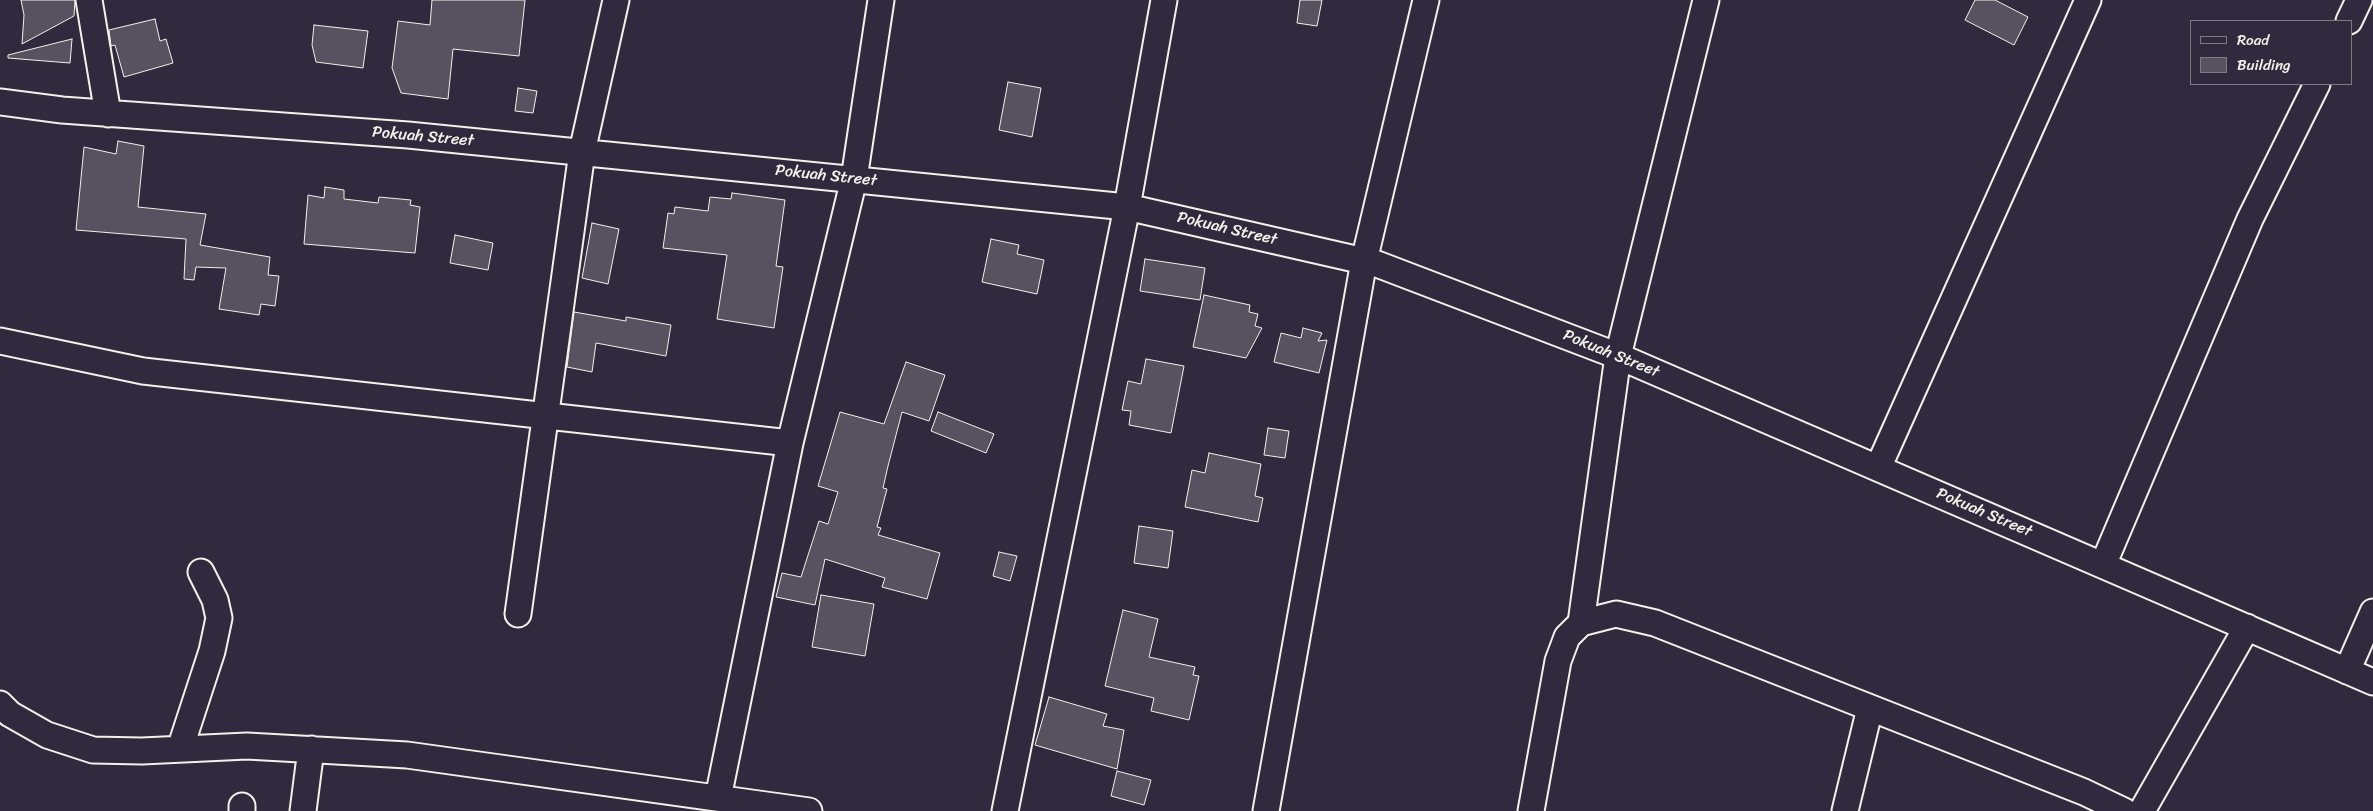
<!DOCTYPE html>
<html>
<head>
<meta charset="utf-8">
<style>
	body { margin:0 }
	#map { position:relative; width:2373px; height:811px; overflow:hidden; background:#2f2a3d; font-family:Sriracha,sans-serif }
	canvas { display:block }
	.legend { position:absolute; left:2190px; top:20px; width:162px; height:65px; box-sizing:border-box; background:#2f2a3d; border:1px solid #7e7a81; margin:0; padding:6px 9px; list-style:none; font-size:15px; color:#f4f1e8 }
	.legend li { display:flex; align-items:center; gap:10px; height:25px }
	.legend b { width:25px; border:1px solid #7e7a81 }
</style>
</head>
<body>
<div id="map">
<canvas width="2373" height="811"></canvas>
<ul class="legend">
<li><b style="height:6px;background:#2f2a3d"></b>Road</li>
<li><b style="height:14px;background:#56525f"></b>Building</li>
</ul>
</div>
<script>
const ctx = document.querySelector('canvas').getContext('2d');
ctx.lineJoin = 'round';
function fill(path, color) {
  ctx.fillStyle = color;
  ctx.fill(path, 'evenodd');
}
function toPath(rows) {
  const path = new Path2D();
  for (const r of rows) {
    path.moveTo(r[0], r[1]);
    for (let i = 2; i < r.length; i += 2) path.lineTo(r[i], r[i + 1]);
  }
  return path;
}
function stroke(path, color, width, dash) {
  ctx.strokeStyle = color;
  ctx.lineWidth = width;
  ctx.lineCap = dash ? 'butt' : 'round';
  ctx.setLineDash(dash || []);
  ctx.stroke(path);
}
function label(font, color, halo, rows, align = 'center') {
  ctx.font = font + ' Sriracha,sans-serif';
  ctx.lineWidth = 4.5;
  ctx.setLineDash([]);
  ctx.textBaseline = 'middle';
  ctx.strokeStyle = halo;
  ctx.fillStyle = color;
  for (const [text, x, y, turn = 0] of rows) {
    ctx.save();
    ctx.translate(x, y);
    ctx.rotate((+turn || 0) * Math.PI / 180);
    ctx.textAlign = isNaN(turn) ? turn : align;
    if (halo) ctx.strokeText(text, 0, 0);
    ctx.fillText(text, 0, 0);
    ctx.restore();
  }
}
const building = toPath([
	[21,0,75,0,74,16,22,44,24,15,21,0],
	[432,0,525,0,519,56,453,49,448,99,401,93,392,68,398,21,430,25,432,0],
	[1300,0,1322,0,1317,26,1297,23,1300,0],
	[1975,0,1995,0,2028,17,2014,45,1965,20,1975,0],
	[155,19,160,41,166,39,173,63,124,77,115,45,111,46,109,30,155,19],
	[314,25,368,31,363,68,316,62,312,45,314,25],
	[72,39,70,63,8,58,8,55,72,39],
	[1008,82,1041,88,1032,137,999,130,1008,82],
	[518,88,537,91,533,113,515,111,518,88],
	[118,141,144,146,138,207,206,214,200,245,270,257,268,275,279,276,275,306,261,304,259,315,219,309,226,268,196,267,194,280,184,279,186,239,76,230,84,147,116,154,118,141],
	[325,187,344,190,344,199,378,203,379,197,411,200,410,205,420,207,415,253,304,244,308,195,324,198,325,187],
	[732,193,785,200,776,266,783,267,774,328,717,319,727,255,663,248,668,213,674,214,675,207,708,211,710,197,731,199,732,193],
	[592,223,619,229,608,284,582,278,592,223],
	[455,235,493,243,488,270,450,263,455,235],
	[991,239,1019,245,1017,254,1044,260,1037,294,982,282,991,239],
	[1145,259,1205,268,1200,300,1140,291,1145,259],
	[1204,295,1250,305,1249,312,1258,314,1255,326,1262,328,1246,358,1193,347,1204,295],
	[574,312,626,321,626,317,671,325,666,356,596,343,592,372,567,367,574,312],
	[1303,328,1322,333,1318,341,1327,340,1319,373,1274,362,1281,333,1301,338,1303,328],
	[1146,359,1184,366,1171,433,1129,425,1131,411,1122,410,1128,381,1141,384,1146,359],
	[906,362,945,375,929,421,902,412,888,466,883,488,887,489,877,527,881,528,878,535,940,553,927,599,882,587,885,578,825,559,815,605,776,597,782,573,801,577,819,521,828,524,838,492,818,486,840,412,884,424,906,362],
	[938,412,994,434,986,453,931,431,938,412],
	[1268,428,1289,431,1285,458,1264,455,1268,428],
	[1209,453,1261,464,1255,496,1263,498,1258,522,1185,507,1192,470,1205,473,1209,453],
	[1139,526,1173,531,1168,568,1134,563,1139,526],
	[999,552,1017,556,1010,581,993,576,999,552],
	[821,595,874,604,865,656,812,647,821,595],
	[1123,610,1158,619,1149,657,1195,667,1193,675,1199,676,1189,720,1151,711,1154,698,1105,686,1123,610],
	[1049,697,1107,714,1103,726,1124,730,1117,769,1035,745,1049,697],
	[1117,771,1151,780,1144,805,1111,796,1117,771]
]);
fill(building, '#56525f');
stroke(building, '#f4f1e8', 1);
const minor = toPath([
	[89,0,108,114],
	[2349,21,2359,0],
	[0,102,62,110,408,135,1127,207,1377,264,1618,356,2373,682],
	[0,341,143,371,790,443],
	[1878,468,2088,0],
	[2103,565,2250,219,2317,84],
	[518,614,582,152,616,0],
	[1581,623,1618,356,1706,0],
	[2347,671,2373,612],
	[0,704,10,714,47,735,93,750,142,751,247,746,407,755,809,811],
	[180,749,212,651,219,618,215,600,201,572],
	[718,798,790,443,854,179,881,0],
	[242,811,242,806],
	[303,811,311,749],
	[1005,811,1127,207,1164,0],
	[1266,811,1364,261,1426,0],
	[1531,811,1558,661,1567,637,1581,623,1616,614,1655,623,2084,792,2124,811],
	[1845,811,1870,708],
	[2142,811,2247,627]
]);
stroke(minor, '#f4f1e8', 29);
stroke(minor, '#2f2a3d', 25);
label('16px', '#f4f1e8', '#2f2a3d', [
	["Pokuah Street",423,137,5],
	["Pokuah Street",826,176,6],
	["Pokuah Street",1227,229,13],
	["Pokuah Street",1611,354,22],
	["Pokuah Street",1984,513,23]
]);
</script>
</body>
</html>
